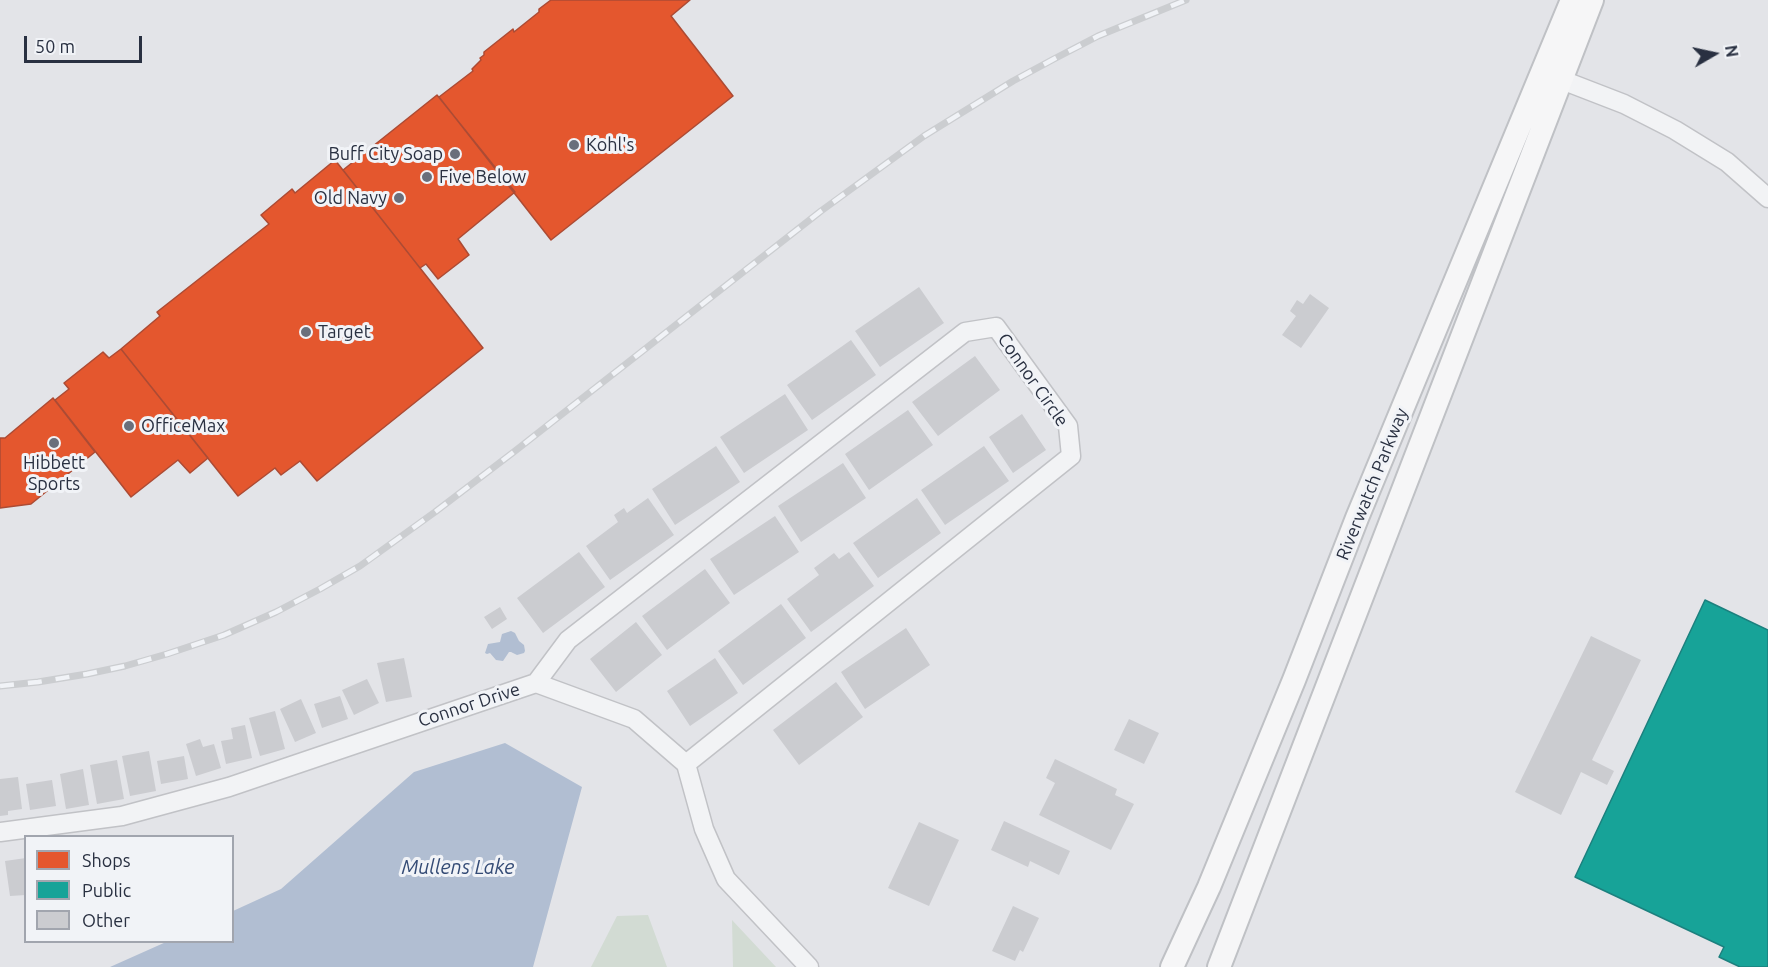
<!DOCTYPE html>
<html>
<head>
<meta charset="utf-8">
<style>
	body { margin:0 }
	#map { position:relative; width:1768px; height:967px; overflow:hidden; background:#e3e4e8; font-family:Ubuntu,sans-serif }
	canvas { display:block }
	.legend { position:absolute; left:24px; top:835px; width:210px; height:108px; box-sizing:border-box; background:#f1f3f7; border:2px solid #a1a5ae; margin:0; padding:8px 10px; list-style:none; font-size:18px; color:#293041 }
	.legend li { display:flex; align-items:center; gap:12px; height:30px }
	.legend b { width:30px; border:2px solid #a1a5ae }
	.north { position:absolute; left:1684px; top:24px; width:60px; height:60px; -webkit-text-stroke:4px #f1f3f7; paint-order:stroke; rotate:81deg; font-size:16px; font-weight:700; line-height:24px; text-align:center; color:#293041 }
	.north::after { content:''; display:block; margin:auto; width:21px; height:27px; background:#293041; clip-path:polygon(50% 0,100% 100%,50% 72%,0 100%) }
	.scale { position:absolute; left:24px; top:36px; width:118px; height:27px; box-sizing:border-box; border:3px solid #293041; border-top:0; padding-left:8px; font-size:18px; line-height:21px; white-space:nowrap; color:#293041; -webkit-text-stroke:4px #f1f3f7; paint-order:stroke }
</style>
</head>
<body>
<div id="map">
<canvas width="1768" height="967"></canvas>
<ul class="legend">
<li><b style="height:16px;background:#e4572e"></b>Shops</li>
<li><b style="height:16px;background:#17a398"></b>Public</li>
<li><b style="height:16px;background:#cbccd0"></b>Other</li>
</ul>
<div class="north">N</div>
<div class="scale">50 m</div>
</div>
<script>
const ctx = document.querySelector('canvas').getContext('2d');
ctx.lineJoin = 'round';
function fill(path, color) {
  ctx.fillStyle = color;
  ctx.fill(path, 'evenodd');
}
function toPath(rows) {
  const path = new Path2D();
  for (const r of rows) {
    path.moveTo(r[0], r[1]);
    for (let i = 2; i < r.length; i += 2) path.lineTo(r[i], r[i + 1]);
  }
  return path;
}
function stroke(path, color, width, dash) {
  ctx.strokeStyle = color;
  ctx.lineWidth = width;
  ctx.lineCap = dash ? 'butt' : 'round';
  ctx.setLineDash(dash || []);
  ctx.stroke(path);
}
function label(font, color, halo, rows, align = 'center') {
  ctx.font = font + ' Ubuntu,sans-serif';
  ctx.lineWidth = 6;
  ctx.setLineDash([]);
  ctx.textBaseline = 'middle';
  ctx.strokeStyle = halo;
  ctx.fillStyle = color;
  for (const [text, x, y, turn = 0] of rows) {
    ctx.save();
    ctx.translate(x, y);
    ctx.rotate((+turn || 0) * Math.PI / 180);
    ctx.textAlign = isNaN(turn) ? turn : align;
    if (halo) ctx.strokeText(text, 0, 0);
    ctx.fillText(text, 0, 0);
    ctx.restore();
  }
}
fill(toPath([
	[648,915,667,967,591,967,617,916],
	[732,920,776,967,733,967]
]), '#d2dbd3');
fill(toPath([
	[511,631,515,633,519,641,524,645,525,651,524,653,517,655,511,652,509,652,503,661,496,660,490,653,487,654,485,653,488,644,500,642,502,634],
	[505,743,582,787,533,967,110,967,166,942,232,942,233,911,281,889,414,772]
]), '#b1bed2');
const shops = toPath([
	[551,0,690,0,671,16,733,96,551,240,439,97,473,71,472,69,481,60,480,58,484,55,484,52,513,29,514,32,539,12,539,9,551,0],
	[437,95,515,192,458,239,469,255,438,279,426,264,420,268,343,170,437,95],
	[335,160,483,348,317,481,300,461,281,475,275,468,238,496,121,349,160,316,157,312,269,224,261,215,292,189,295,193,335,160],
	[121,349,208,458,190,473,178,460,131,497,55,400,69,389,64,383,103,352,109,358,121,349],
	[53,398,95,452,31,504,0,508,0,438,5,438,53,398]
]);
fill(shops, '#e4572e');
stroke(shops, '#ac4b34', 1.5);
const public = toPath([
	[1705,600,1768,630,1768,967,1740,967,1719,957,1724,947,1575,877,1705,600]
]);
fill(public, '#17a398');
stroke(public, '#1c807e', 1.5);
fill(toPath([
	[919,287,944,323,880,367,855,331],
	[1310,294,1329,308,1301,348,1282,335,1296,316,1290,311,1297,300,1303,304],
	[851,340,876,375,812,420,787,385],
	[975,356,1000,390,938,436,912,402],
	[785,394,808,430,744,473,720,437],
	[908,410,933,445,869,490,845,454],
	[1022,414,1046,450,1013,473,989,437],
	[716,446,740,482,675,525,652,489],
	[984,446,1009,481,945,525,921,490],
	[843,463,866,498,801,542,778,506],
	[648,498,674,535,610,580,586,546,618,522,614,515,624,508,627,513],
	[917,498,941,533,878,578,853,543],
	[775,516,799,552,734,595,710,559],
	[579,552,605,587,543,633,517,598],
	[849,552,874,586,811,632,787,599,819,575,814,568,834,553,839,559],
	[705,569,730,603,667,650,642,616],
	[781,604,806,638,743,685,718,651],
	[500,607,507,619,492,629,484,617],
	[636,622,662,655,616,692,590,659],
	[906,628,930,665,865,709,841,672],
	[1591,636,1641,660,1592,760,1614,771,1607,785,1581,772,1561,815,1515,792],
	[404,658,412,697,386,702,377,663],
	[715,658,738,693,690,726,667,691],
	[367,679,379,703,354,715,342,690],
	[836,682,863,717,799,765,773,730],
	[340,696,348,719,322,728,314,704],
	[301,699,316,733,295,742,280,709],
	[275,711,285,749,260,756,249,718],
	[1129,719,1159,733,1144,764,1114,750],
	[245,725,252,758,226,764,221,741,233,739,231,728],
	[200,739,203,747,214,744,221,768,196,776,186,744],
	[149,751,156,791,130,796,122,756],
	[184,756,188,779,161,784,157,761],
	[1055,759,1117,789,1115,795,1134,804,1111,850,1039,815,1055,783,1046,778],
	[117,760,124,799,97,804,90,765],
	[83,769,89,805,66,809,60,774],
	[18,777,22,809,8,811,8,815,0,816,0,779],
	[52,780,56,806,30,810,26,784],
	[1004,821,1070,851,1059,875,1030,861,1028,867,991,850],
	[919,822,959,840,929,906,888,888],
	[26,858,26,895,10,896,5,861],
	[1013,906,1039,918,1023,952,1020,950,1015,961,992,951]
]), '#cbccd0');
const minor = toPath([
	[1549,75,1624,104,1675,130,1727,162,1768,198],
	[536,683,568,640,965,332,996,327,1068,426,1071,456,686,764],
	[0,832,122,816,229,787,536,683,634,719,686,764,704,829,726,879,809,967]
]);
const major = toPath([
	[1172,967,1209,887,1294,680,1357,518,1572,0],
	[1219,967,1592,0]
]);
stroke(minor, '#c1c2c6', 21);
stroke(major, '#bfc1c5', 26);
stroke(minor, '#f2f3f5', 18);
stroke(major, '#f6f6f7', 22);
const rail = toPath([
	[0,686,38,682,87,674,125,666,167,654,224,635,276,612,320,589,360,566,435,512,515,451,821,211,924,136,1013,81,1052,60,1098,36,1186,0]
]);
stroke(rail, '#cbcdd0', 7);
stroke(rail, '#f1f3f7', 4.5, [14]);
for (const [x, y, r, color] of [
	[574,145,6,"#6a6f7b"],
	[455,154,6,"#6a6f7b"],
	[427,177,6,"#6a6f7b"],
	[399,198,6,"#6a6f7b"],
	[306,332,6,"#6a6f7b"],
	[129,426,6,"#6a6f7b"],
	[54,443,6,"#6a6f7b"]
]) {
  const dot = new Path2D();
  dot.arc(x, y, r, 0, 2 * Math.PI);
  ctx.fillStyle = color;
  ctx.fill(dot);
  stroke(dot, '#f1f3f7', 2);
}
label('18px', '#293041', '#f1f3f7', [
	["Kohl's",586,145],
	["Buff City Soap",443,154,"right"],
	["Five Below",439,177],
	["Old Navy",387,198,"right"],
	["Target",318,332],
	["OfficeMax",141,426],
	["Hibbett",54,463,"center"],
	["Sports",54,484,"center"]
], 'left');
label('18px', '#293041', '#f1f3f7', [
	["Connor Circle",1033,380,55],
	["Riverwatch Parkway",1372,484,-68],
	["Connor Drive",469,705,-18]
]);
label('italic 20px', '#344b75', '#f1f3f7', [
	["Mullens Lake",458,867]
]);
</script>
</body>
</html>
